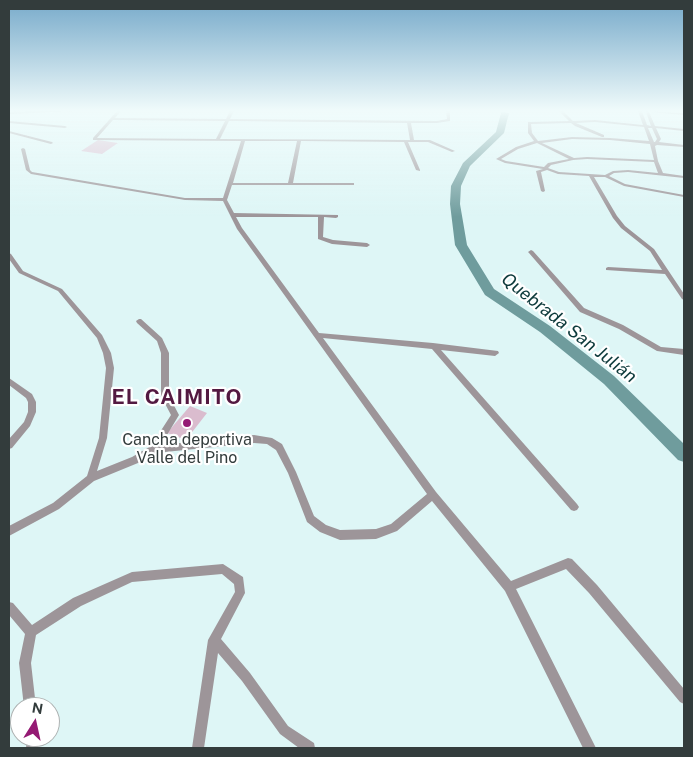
<!DOCTYPE html>
<html>
<head>
<meta charset="utf-8">
<style>
	body { margin:0 }
	#map { position:relative; width:693px; height:757px; overflow:hidden; background:#def6f6; font-family:"Public Sans",sans-serif }
	canvas { display:block }
	.frame { position:absolute; inset:0; border:10px solid #333c3c; pointer-events:none }
	.north { position:absolute; left:10px; top:697px; width:50px; height:50px; box-sizing:border-box; background:#fff; border:1px solid #adb1b1; border-radius:50%; rotate:10deg; font-size:14px; font-weight:700; line-height:20px; text-align:center; color:#333c3c }
	.north::after { content:''; display:block; margin:auto; width:18px; height:22px; background:#951a74; clip-path:polygon(50% 0,100% 100%,50% 72%,0 100%) }
</style>
</head>
<body>
<div id="map">
<canvas width="693" height="757"></canvas>
<div class="frame"></div>
<div class="north">N</div>
</div>
<script>
const ctx = document.querySelector('canvas').getContext('2d');
ctx.lineJoin = 'round';
function fill(path, color) {
  ctx.fillStyle = color;
  ctx.fill(path, 'evenodd');
}
function toPath(rows) {
  const path = new Path2D();
  for (const r of rows) {
    path.moveTo(r[0], r[1]);
    for (let i = 2; i < r.length; i += 2) path.lineTo(r[i], r[i + 1]);
  }
  return path;
}
function stroke(path, color, width, dash) {
  ctx.strokeStyle = color;
  ctx.lineWidth = width;
  ctx.lineCap = dash ? 'butt' : 'round';
  ctx.setLineDash(dash || []);
  ctx.stroke(path);
}
function label(font, color, halo, rows, align = 'center') {
  ctx.font = font + ' "Public Sans",sans-serif';
  ctx.lineWidth = 4.5;
  ctx.setLineDash([]);
  ctx.textBaseline = 'middle';
  ctx.strokeStyle = halo;
  ctx.fillStyle = color;
  for (const [text, x, y, turn = 0] of rows) {
    ctx.save();
    ctx.translate(x, y);
    ctx.rotate((+turn || 0) * Math.PI / 180);
    ctx.textAlign = isNaN(turn) ? turn : align;
    if (halo) ctx.strokeText(text, 0, 0);
    ctx.fillText(text, 0, 0);
    ctx.restore();
  }
}
fill(toPath([
	[98,140,118,143,102,154,81,151],
	[190,406,207,413,186,440,167,433]
]), '#dabcce');
fill(toPath([
	[500,111,509,113,504,133,470,166,461,186,460,204,467,245,494,289,550,326,614,376,684,444,684,462,678,460,604,384,540,332,485,295,455,245,450,204,451,186,463,163,496,132,501,113,500,111]
]), '#6f9c9d');
fill(toPath([
	[30,111,78,111,9,114,9,112,30,111],
	[117,111,121,111,115,118,226,119,230,111,234,111,230,119,437,121,447,119,446,111,450,111,450,121,437,123,411,123,414,140,430,140,455,151,452,152,428,142,408,142,420,170,420,171,416,170,404,142,301,141,293,183,354,183,354,185,232,185,227,200,234,213,338,215,338,217,336,218,324,217,323,237,333,240,367,243,370,245,367,247,332,244,318,239,318,217,236,217,242,228,319,333,433,343,498,351,499,353,495,356,441,350,577,504,579,507,577,510,574,511,571,510,432,349,323,338,436,492,511,581,568,558,572,559,597,585,684,689,684,704,680,702,589,593,566,569,516,589,596,748,583,748,505,591,432,501,397,531,376,539,340,540,320,532,307,522,288,473,276,450,267,444,254,443,155,453,138,463,94,481,59,509,9,536,9,526,53,503,87,476,99,438,106,368,103,353,97,338,58,291,19,273,9,259,9,253,11,254,23,271,62,289,102,335,111,353,114,368,107,438,97,471,132,457,151,446,171,415,161,396,161,353,157,341,137,323,136,321,139,319,141,319,162,338,169,353,169,396,179,415,161,445,254,435,272,438,282,444,296,472,314,516,326,525,340,530,376,529,391,524,427,494,237,229,223,201,185,200,31,174,26,170,21,149,23,148,25,149,30,170,32,172,185,198,223,198,241,141,93,140,93,138,117,111],
	[113,120,225,121,216,139,97,138,113,120],
	[229,121,407,123,410,140,220,139,229,121],
	[245,141,297,141,288,183,233,183,245,141],
	[559,111,563,111,573,121,595,120,643,125,638,111,642,111,647,125,651,126,646,112,643,111,684,113,684,115,649,112,655,126,684,129,684,131,656,128,661,139,659,142,684,145,684,147,657,145,655,146,658,161,663,173,684,176,684,178,628,172,614,173,609,176,625,184,684,195,684,197,624,186,605,177,594,177,617,216,625,226,654,249,684,294,684,300,682,299,665,274,606,270,606,268,608,267,662,270,650,251,621,228,613,218,589,176,558,174,547,170,541,172,545,191,543,192,541,191,536,171,543,169,505,163,496,159,516,147,534,141,528,133,528,122,569,121,559,111],
	[595,122,644,127,649,141,610,138,572,137,538,141,532,133,531,124,571,123,575,126,602,137,604,137,604,135,576,123,595,122],
	[648,128,652,128,657,139,655,142,654,142,648,128],
	[572,139,610,140,650,144,654,160,587,157,574,158,542,143,572,139],
	[537,143,569,159,548,163,544,167,506,161,501,159,518,149,537,143],
	[587,159,654,162,658,173,628,170,613,171,605,175,559,172,548,168,551,165,573,160,587,159],
	[9,121,65,126,67,127,65,128,9,123,9,121],
	[9,131,52,142,53,143,51,144,9,133,9,131],
	[531,250,533,251,584,308,623,325,661,347,684,349,684,355,657,351,619,329,580,312,529,253,528,252,531,250],
	[9,378,32,394,36,402,36,412,30,426,12,448,9,449,9,439,24,422,28,412,28,402,26,398,9,385,9,378],
	[223,564,243,577,245,593,221,639,250,673,288,726,314,743,315,748,299,748,280,734,242,681,218,653,204,748,192,748,208,640,235,592,234,584,222,574,132,582,81,606,36,635,31,663,36,707,24,707,19,663,25,634,9,615,9,602,13,603,32,625,73,598,132,572,223,564],
	[27,737,39,737,38,748,26,748,27,737]
]), '#9d9599');
const sky = ctx.createLinearGradient(0, 0, 0, 217);
sky.addColorStop(0, '#77aaca');
sky.addColorStop(0.51, '#f0fbfb');
sky.addColorStop(1, '#f0fbfb00');
ctx.fillStyle = sky;
ctx.fillRect(0, 0, 693, 217);
for (const [x, y, r, color] of [
	[187,423,5,"#951a74"]
]) {
  const dot = new Path2D();
  dot.arc(x, y, r, 0, 2 * Math.PI);
  ctx.fillStyle = color;
  ctx.fill(dot);
  stroke(dot, '#fff', 2);
}
label('16px', '#333c3c', '#fff', [
	["Cancha deportiva",187,440],
	["Valle del Pino",187,458]
]);
label('italic 18px', '#0e3b3c', '#fff', [
	["Quebrada San Julián",569,328,38]
]);
ctx.letterSpacing = '1px';
label('bold 21px', '#531941', '#fff', [
	["EL CAIMITO",177,398]
]);
ctx.letterSpacing = '0px';
</script>
</body>
</html>
